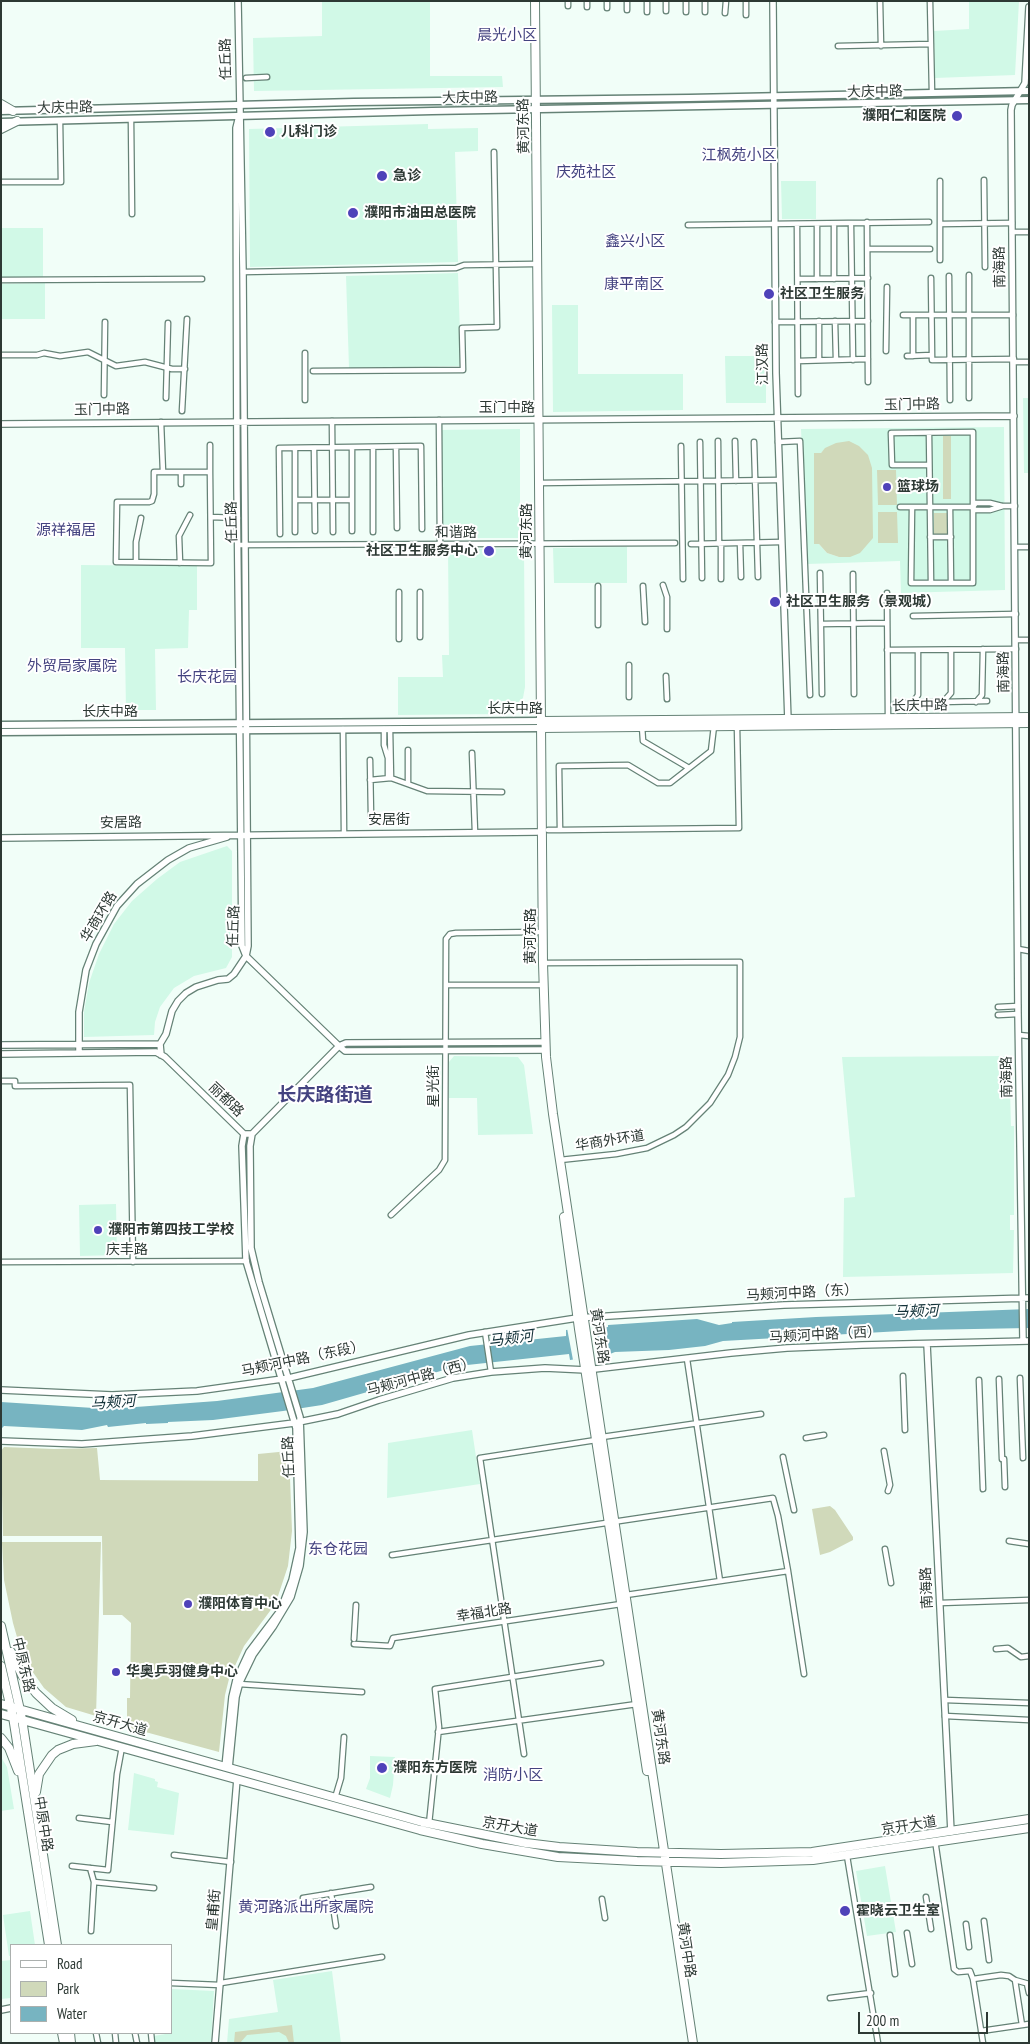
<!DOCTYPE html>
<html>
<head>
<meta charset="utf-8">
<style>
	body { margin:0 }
	#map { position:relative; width:1030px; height:2044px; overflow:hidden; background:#f1fef8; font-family:"PT Sans Narrow",sans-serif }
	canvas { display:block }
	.frame { position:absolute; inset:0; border:2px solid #2d3934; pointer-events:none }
	.legend { position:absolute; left:10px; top:1944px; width:162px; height:90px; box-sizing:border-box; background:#fff; border:1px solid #abb0ae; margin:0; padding:6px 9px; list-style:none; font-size:15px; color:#2d3934 }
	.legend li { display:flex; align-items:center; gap:10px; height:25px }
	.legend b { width:25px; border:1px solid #abb0ae }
	.scale { position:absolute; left:858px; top:2012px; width:130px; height:22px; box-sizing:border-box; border:2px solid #2d3934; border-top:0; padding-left:6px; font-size:15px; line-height:18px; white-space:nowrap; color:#2d3934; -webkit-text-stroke:4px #fff; paint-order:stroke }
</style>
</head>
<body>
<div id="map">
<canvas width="1030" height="2044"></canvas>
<div class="frame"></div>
<ul class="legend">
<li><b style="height:6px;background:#fff"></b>Road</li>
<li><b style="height:14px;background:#d0d9ba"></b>Park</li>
<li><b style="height:14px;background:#77b4c1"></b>Water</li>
</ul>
<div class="scale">200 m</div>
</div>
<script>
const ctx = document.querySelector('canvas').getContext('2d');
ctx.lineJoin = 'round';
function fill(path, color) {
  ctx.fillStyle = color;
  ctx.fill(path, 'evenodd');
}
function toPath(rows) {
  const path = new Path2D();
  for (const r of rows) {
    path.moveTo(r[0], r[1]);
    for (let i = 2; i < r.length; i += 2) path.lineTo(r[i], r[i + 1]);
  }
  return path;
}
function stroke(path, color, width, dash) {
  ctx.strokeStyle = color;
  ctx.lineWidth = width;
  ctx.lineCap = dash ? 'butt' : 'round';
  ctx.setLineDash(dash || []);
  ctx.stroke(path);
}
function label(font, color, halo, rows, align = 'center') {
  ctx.font = font + ' "PT Sans Narrow","Noto Sans SC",sans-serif';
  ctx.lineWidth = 4;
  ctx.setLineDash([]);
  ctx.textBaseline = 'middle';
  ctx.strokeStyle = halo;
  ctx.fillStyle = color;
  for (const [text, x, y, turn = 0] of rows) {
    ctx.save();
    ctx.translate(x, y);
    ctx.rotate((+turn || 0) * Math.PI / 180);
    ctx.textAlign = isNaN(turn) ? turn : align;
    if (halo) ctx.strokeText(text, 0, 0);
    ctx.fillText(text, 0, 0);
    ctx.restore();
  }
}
fill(toPath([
	[322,1,430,1,430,76,502,76,503,87,254,91,253,38,322,36],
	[969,1,1019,1,1015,75,935,78,934,31,969,29],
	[428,124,428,129,478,128,478,151,455,152,458,262,250,267,249,129],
	[781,181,816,181,816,219,782,219],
	[1,228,43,228,43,277,1,277],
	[458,273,461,366,349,368,346,276],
	[45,283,45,319,1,319,1,284],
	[552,305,578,305,578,374,683,374,683,410,553,412],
	[725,356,766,356,766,403,726,403],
	[1023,398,1029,398,1029,473,1024,473],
	[1004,427,1005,590,901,593,900,561,807,564,801,429],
	[826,448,839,557,827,553,819,544,814,454,821,453],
	[520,429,520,538,440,538,438,430],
	[627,547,627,583,554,583,553,548],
	[524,548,525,687,523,698,505,714,398,715,398,677,443,677,442,655,449,655,448,549],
	[81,565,197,566,197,610,189,610,188,648,155,649,156,710,126,710,125,648,81,648],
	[227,846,232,851,232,957,226,968,194,976,174,988,160,1007,155,1022,154,1035,84,1037,84,1012,89,983,99,954,114,924,132,901,157,879,180,862],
	[454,1056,518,1057,524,1065,533,1134,478,1135,477,1098,449,1098,449,1062],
	[1009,1056,1011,1126,1014,1126,1014,1215,1010,1215,1010,1230,1014,1230,1013,1273,843,1277,844,1198,855,1197,842,1057],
	[116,1204,117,1255,80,1256,79,1205],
	[472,1430,480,1484,387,1498,388,1443],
	[370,1756,395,1757,393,1785,390,1798,366,1789,370,1778],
	[1,1757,7,1767,14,1809,1,1811],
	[134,1773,155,1779,155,1781,158,1782,157,1787,179,1793,174,1835,128,1830],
	[885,1866,896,1932,867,1936,856,1871],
	[30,1911,35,1945,11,1945,11,1956,9,1956,3,1915],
	[11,1960,11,1998,1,1999,1,1961],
	[332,1971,341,2043,227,2043,229,2019,278,2012,273,1980],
	[171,1989,214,1991,211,2043,155,2043,154,2036,171,2033]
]), '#d1f9e7');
fill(toPath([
	[943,436,951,436,951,499,943,499],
	[849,441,859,446,868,455,872,468,873,538,860,553,850,557,839,557,827,553,819,544,814,544,814,453,821,453,825,448,836,443],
	[877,470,896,470,897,505,878,505],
	[878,512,897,512,898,543,878,543],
	[934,513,948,513,948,535,934,535],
	[4,1447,54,1449,97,1448,100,1480,258,1481,258,1454,289,1451,292,1531,288,1566,278,1596,270,1611,244,1646,229,1679,225,1695,219,1752,127,1727,127,1698,130,1698,131,1623,122,1615,103,1615,102,1536,3,1536,1,1451],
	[830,1506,835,1510,853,1537,853,1540,830,1552,820,1555,812,1509],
	[2,1542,101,1542,96,1716,66,1707,44,1688,23,1658,13,1623,4,1580],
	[292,2025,294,2043,289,2043,286,2036,279,2032,247,2035,240,2043,234,2043,235,2032]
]), '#d0d9ba');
fill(toPath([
	[1029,1309,1029,1328,919,1330,723,1341,705,1346,669,1350,615,1352,610,1354,609,1351,602,1352,602,1355,570,1360,569,1354,458,1366,322,1405,283,1411,213,1420,168,1422,168,1423,146,1424,146,1423,108,1427,107,1425,82,1430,4,1426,1,1429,1,1402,109,1409,217,1401,313,1388,470,1346,566,1336,566,1330,600,1325,601,1328,608,1327,608,1325,697,1319,719,1325,732,1323,732,1322,816,1317]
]), '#77b4c1');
fill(toPath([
	[595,1324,601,1356,573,1360,567,1328]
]), '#f1fef8');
const minor = toPath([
	[880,1,881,46],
	[930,1,932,93],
	[568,6,568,1],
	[587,7,587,1],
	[607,8,607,1],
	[627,10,627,1],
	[666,11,666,1],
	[647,12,647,1],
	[686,12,686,1],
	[705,12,705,1],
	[725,13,726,1],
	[746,15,746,1],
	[838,46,931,44],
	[246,78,267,77],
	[131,119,132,214],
	[984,180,985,267],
	[940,181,940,260],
	[1,182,61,182,60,121],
	[867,222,868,382],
	[940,224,1012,223],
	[688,225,929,222],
	[797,226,798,394],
	[851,226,853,360],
	[1012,232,1029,232],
	[868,249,930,249],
	[243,272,456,268,464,265,533,264],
	[969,275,969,398],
	[949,276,950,400],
	[931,278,932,355],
	[798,279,868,278],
	[817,279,817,226],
	[834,279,834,226],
	[1,280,202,279],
	[903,315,1013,315],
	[819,321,819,360],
	[835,321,836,360],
	[775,322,868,321],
	[886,351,887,287],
	[1,355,37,355,44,353,60,356,88,352,116,366,145,362,172,369,185,369],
	[907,356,932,355,932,360,1014,359],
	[913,356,913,315],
	[798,361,868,359],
	[1013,362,1029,362],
	[313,371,463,370,462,328,497,327,494,152],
	[104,395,105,322],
	[166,398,168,323],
	[305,400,305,353],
	[182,411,187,319],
	[439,420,440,544],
	[332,421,333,532],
	[161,422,163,472],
	[929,433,931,583],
	[718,441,719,544],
	[735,441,736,481],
	[700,442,702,578],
	[754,442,758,577],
	[778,442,800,441,810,695],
	[210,445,210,472,211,563,116,562,117,502,149,502,152,501,154,494,154,472,210,472],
	[681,446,683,579],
	[352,447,352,531],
	[396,447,397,528],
	[295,448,295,532],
	[314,448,315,531],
	[539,483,779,480],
	[181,484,181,472],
	[295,500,352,500],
	[900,507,973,507,975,510,990,510,1003,506,1015,506],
	[950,507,951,583],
	[973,507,976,503,990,503,1002,506],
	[912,508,911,583,973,583,973,432,891,433,892,465,929,465],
	[211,517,238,518],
	[373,532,373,447],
	[280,534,279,448,421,446,422,529],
	[930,537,951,537],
	[740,543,741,577],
	[691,544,781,542],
	[721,544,721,579],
	[238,545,675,543],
	[1015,547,1029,547],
	[136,562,136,542,141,518],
	[180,563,179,536,190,515],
	[820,573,822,694],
	[853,574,854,694],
	[663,585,667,597,667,629],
	[598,586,598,625],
	[643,586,645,622],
	[399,592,399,639],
	[420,592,420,637],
	[887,593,888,719],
	[913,616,1016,614],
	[821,624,887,623],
	[1016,640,1029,640],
	[887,650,1016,649],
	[629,665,629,697],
	[666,676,667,699],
	[913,702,918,695,918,650],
	[943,702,951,693,951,650],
	[976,702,982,695,983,649],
	[896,703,987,701],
	[642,726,643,741,689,768],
	[343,729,344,833],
	[384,729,384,745,388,758,388,778],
	[390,729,391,778],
	[472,753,475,832],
	[370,760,371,816],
	[370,780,391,778,427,791,502,792],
	[408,784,408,750],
	[548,830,560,830,559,766,628,765,658,783,670,783,711,751,714,726],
	[560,830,739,828,737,726],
	[1018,949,1029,951],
	[543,963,740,962,740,1037,735,1057,728,1075,710,1103,686,1127,674,1135,647,1148,616,1154,560,1160],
	[446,985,539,985],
	[998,1007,1018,1006],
	[998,1015,1018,1014],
	[1019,1035,1029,1036],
	[1,1081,15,1081,15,1086,130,1085,133,1262],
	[391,1215,439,1170,445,1160,446,939,450,934,456,933,538,932],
	[1,1262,247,1261],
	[485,1332,491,1372],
	[687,1359,720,1581],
	[903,1376,905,1430],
	[1020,1378,1023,1458],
	[999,1379,1002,1459],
	[979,1380,983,1489],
	[806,1438,824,1435],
	[884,1451,890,1485,888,1491],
	[783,1457,794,1510],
	[1004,1459,1005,1487],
	[1009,1541,1029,1544],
	[885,1549,891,1583],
	[392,1555,773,1498,778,1516,788,1571,804,1674],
	[626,1595,788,1571],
	[940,1603,1029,1600],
	[354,1639,356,1605],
	[354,1644,390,1646,393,1638,621,1604],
	[996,1649,1008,1648,1021,1657,1029,1656],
	[239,1684,362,1692],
	[945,1700,1029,1703],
	[945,1716,1029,1720],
	[438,1732,637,1704],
	[524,1754,480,1458,596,1440,602,1437,761,1414],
	[335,1798,341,1778,344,1737],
	[79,1818,112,1822],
	[429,1824,439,1727,435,1689,601,1663],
	[935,1840,954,1969,958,1972,970,1971,973,1979],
	[174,1855,231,1862],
	[847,1856,878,2043],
	[72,1866,108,1870,117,1774,122,1747],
	[90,1868,94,1882,91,1931],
	[94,1882,154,1888],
	[331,1893,336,1926],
	[926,1897,931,1929],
	[303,1898,371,1887],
	[602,1899,605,1918],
	[984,1921,989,1960],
	[966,1924,969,1947],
	[907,1933,912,1964],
	[890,1935,895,1974],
	[1015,1980,1022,2025],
	[171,1983,220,1985],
	[221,1983,382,1957],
	[1027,1984,1029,1993],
	[830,1998,871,1993],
	[981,2031,1029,2024],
	[96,2033,98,2043],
	[115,2033,116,2043],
	[135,2033,137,2043],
	[151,2033,152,2043],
	[983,2043,973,1979,1001,1975,1009,1976,1015,1980,1029,1984]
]);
const tertiary = toPath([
	[773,1,776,373,788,721],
	[1,424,1014,416],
	[1,838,537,832],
	[545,1042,346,1043,339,1046,345,1051,546,1050],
	[160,1044,166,1034,172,1011,178,1001,186,993,196,987,218,980,228,979,234,974,246,956,248,946,243,272,238,1],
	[1,1045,160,1044,161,1055],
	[79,1053,79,1012,86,970,96,944,117,906,137,884,168,860,189,848,227,837],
	[1,1054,156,1052,165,1057,244,1134,252,1134,339,1046,246,956,242,946,237,487,236,128,239,116],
	[1023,1341,1018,1014,1011,110,1012,105,1025,83,1029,7],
	[927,1344,951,1832],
	[1,1390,112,1395,197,1391,289,1378,469,1335,577,1318,784,1305,1029,1298],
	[1,1441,82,1444,192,1436,294,1423,338,1414,379,1400,453,1378,491,1372,545,1368,586,1370,731,1353,787,1348,862,1345,1029,1341],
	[225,1767,232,1697,236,1680,249,1652,280,1611,292,1580,299,1548,296,1428,246,1261,242,1146,244,1134],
	[229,1768,236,1697,240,1682,253,1655,273,1627,291,1597,300,1566,304,1532,300,1417,259,1282,251,1248,250,1146,252,1134],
	[1,2010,11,2008],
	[215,2043,237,1779]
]);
const secondary = toPath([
	[1,111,354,102,689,98,1029,91],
	[1,122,432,111,1029,100],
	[1,725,541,721],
	[1,732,541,728]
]);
const primary = toPath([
	[535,1,543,963,546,1057,553,1114,693,2043],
	[1,104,13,111],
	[1,129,17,121],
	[541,721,1029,717],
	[541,728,1029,723],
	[564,1217,579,1329,647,1771],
	[1,1626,22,1719,57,1945],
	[11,1652,22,1675,36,1693,52,1708,72,1720],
	[1,1666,13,1717,49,1945],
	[1,1704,422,1822,526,1843,559,1847,637,1852,721,1854,812,1852,1029,1819],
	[1,1714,420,1830,482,1844,558,1857,637,1861,721,1863,813,1860,1029,1828],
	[1,1738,9,1748,18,1771],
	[36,1792,39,1774,52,1755,58,1750,73,1744,96,1741],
	[62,2033,64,2043],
	[70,2033,71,2043]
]);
stroke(minor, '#658276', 7);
stroke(tertiary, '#658276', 8);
stroke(secondary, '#658276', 9);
stroke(primary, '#658276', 10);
stroke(minor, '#fff', 4.5);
stroke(tertiary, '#fff', 5.5);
stroke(secondary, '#fff', 6);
stroke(primary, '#fff', 8);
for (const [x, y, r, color] of [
	[957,116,6,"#4f42b9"],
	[270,132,6,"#4f42b9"],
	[382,176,6,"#4f42b9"],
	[353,213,6,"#4f42b9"],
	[769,294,6,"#4f42b9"],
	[887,487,5,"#4f42b9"],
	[489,551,6,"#4f42b9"],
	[775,602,6,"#4f42b9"],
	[98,1230,5,"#4f42b9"],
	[188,1604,5,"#4f42b9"],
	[116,1672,5,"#4f42b9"],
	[382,1768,6,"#4f42b9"],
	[845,1911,6,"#4f42b9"]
]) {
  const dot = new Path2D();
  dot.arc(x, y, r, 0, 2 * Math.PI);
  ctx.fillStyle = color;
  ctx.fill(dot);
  stroke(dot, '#fff', 2);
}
label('14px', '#2d3934', '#fff', [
	["任丘路",226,59,-91],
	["大庆中路",875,92,-1],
	["大庆中路",470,98,-1],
	["大庆中路",65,108,-1],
	["黄河东路",524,126,-91],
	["南海路",1000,267,-91],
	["江汉路",763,364,-91],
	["玉门中路",912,405,-1],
	["玉门中路",507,408],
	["玉门中路",102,410,-1],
	["任丘路",232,522,-91],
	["黄河东路",527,531,-90],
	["和谐路",456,533],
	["南海路",1004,672,-91],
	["长庆中路",920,706,-1],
	["长庆中路",515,709],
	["长庆中路",110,712],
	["安居街",389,820],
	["安居路",121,823,-1],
	["华商环路",99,917,-59],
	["任丘路",234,926,-88],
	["黄河东路",531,936,-90],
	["南海路",1007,1077,-91],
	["星光街",434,1086,-90],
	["丽都路",226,1100,44],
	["华商外环道",610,1141,-9],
	["庆丰路",127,1250],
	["马颊河中路（东）",802,1293,-3],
	["马颊河中路（西）",825,1335,-3],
	["黄河东路",599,1336,81],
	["马颊河中路（东段）",303,1359,-12],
	["马颊河中路（西）",421,1377,-15],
	["任丘路",289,1457,-92],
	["南海路",927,1588,-93],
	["幸福北路",484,1613,-9],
	["中原东路",23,1665,77],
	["京开大道",120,1724,16],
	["黄河东路",660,1737,82],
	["中原中路",43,1824,81],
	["京开大道",909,1826,-9],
	["京开大道",510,1827,10],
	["皇甫街",214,1910,-85],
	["黄河中路",686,1950,81]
]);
label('bold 14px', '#2d3934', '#fff', [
	["濮阳仁和医院",946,116,"right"],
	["儿科门诊",281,132],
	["急诊",393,176],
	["濮阳市油田总医院",364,213],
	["社区卫生服务",780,294],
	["篮球场",897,487],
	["社区卫生服务中心",478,551,"right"],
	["社区卫生服务（景观城）",786,602],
	["濮阳市第四技工学校",108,1230],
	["濮阳体育中心",198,1604],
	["华奥乒羽健身中心",126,1672],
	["濮阳东方医院",393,1768],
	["霍晓云卫生室",856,1911]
], 'left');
label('15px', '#444380', '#fff', [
	["晨光小区",507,36],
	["江枫苑小区",739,156],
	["庆苑社区",586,173],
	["鑫兴小区",635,242],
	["康平南区",634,285],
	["源祥福居",66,531],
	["外贸局家属院",72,667],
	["长庆花园",207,678],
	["东仓花园",338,1550],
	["消防小区",513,1776],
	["黄河路派出所家属院",306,1908]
]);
label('italic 15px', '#133239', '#fff', [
	["马颊河",916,1312,-2],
	["马颊河",511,1339,-7],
	["马颊河",113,1403,-4]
]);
label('bold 19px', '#444380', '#fff', [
	["长庆路街道",325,1096]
]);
</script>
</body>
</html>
